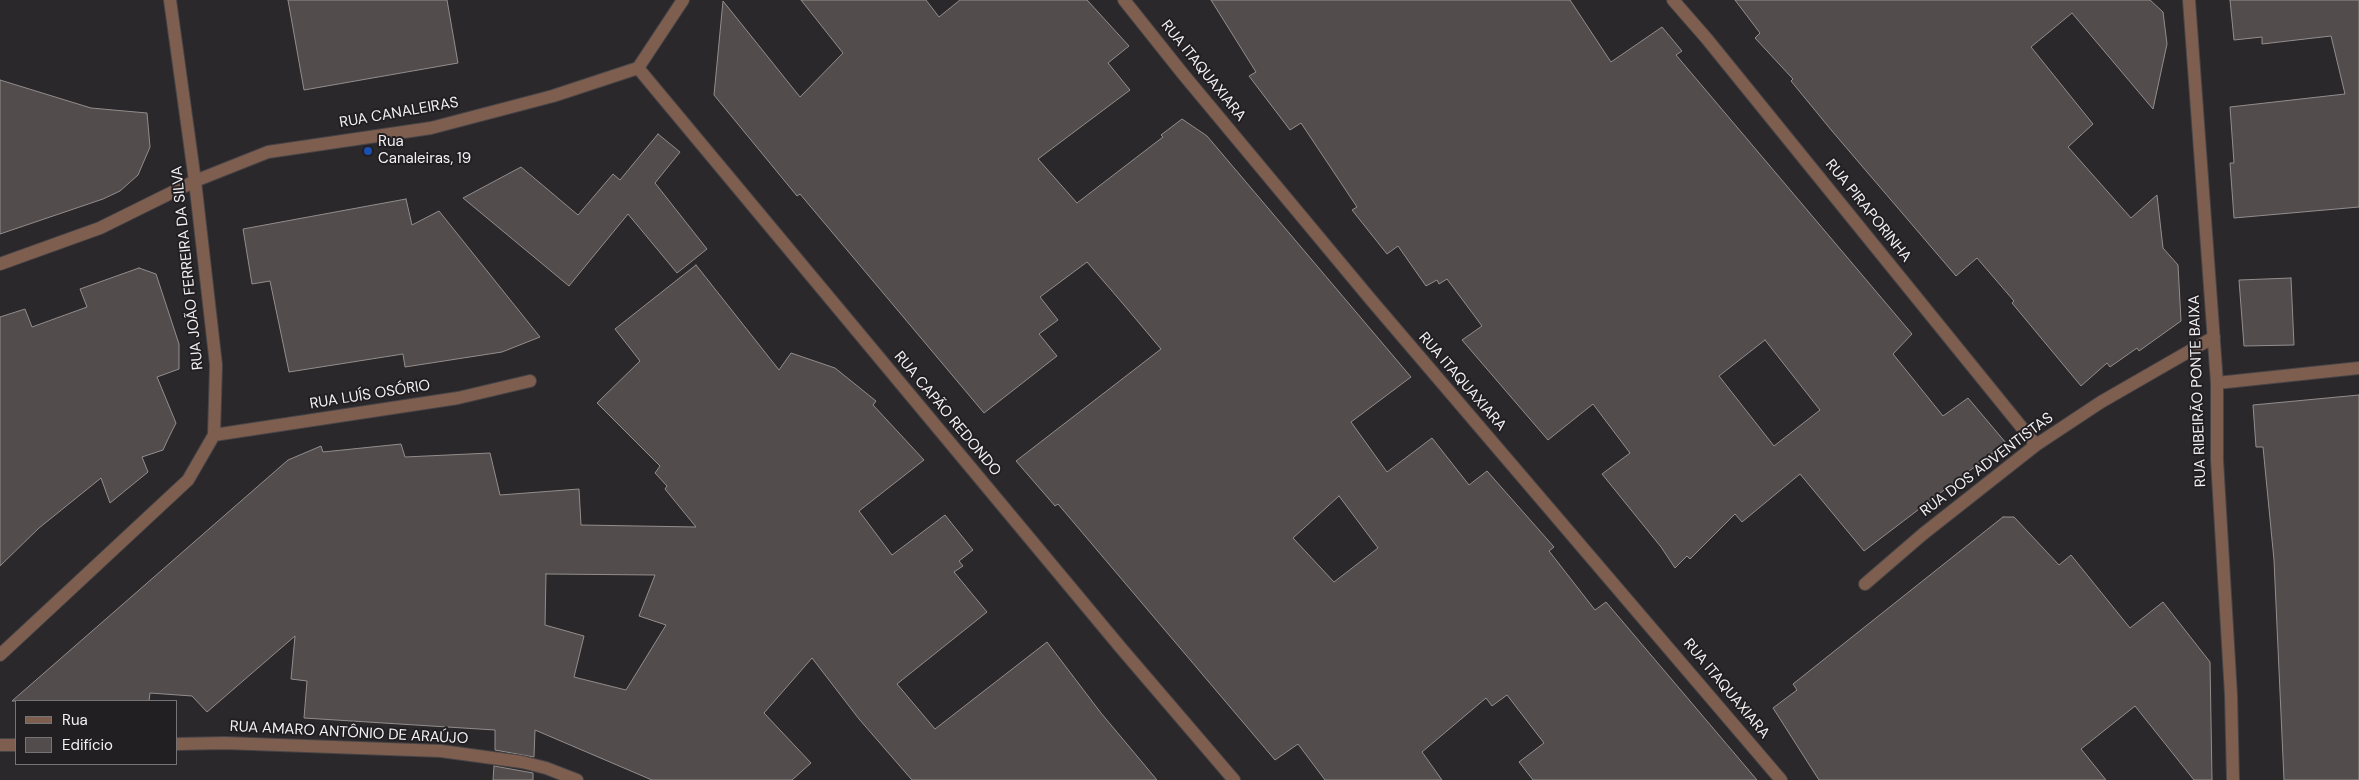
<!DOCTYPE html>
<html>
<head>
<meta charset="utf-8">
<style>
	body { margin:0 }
	#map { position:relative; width:2359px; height:780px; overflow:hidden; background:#2b282b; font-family:"DM Sans",sans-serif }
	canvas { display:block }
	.legend { position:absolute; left:15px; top:700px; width:162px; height:65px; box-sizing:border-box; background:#221f22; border:1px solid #767376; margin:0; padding:6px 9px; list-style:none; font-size:15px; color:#f3f1f3 }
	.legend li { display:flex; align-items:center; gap:10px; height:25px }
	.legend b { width:25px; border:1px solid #767376 }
</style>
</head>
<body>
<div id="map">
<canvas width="2359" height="780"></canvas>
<ul class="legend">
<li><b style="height:6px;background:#7e5e4f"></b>Rua</li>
<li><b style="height:14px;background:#524d4c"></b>Edifício</li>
</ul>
</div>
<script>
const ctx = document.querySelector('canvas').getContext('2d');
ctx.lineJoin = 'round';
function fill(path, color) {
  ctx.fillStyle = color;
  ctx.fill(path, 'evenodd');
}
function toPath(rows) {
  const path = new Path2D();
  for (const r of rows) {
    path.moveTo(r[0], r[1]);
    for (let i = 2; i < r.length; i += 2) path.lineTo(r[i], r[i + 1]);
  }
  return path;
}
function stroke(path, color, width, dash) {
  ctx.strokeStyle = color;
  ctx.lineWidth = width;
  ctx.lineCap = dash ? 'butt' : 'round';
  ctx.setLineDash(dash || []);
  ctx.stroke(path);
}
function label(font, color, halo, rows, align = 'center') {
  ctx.font = font + ' "DM Sans",sans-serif';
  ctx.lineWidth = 4;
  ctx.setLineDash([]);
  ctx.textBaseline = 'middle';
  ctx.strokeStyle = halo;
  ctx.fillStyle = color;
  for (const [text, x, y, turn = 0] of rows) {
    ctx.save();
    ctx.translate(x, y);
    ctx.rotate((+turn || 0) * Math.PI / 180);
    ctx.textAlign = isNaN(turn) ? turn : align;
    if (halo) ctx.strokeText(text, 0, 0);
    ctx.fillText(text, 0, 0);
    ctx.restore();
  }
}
const building = toPath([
	[288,0,447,0,458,63,304,90,288,0],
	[801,0,926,0,939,17,960,0,1087,0,1129,46,1108,63,1130,90,1038,159,1077,203,1163,137,1161,135,1182,119,1207,136,1411,377,1351,422,1387,472,1432,438,1469,485,1487,471,1554,547,1549,551,1595,610,1606,602,1757,780,1533,780,1519,762,1544,743,1507,695,1492,706,1486,698,1422,752,1442,780,1325,780,1298,744,1275,760,1058,504,1055,506,1016,461,1161,349,1124,305,1087,262,1040,297,1058,320,1039,334,1057,356,984,413,800,194,797,196,714,95,723,1,800,97,843,53,801,0],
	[1339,496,1378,548,1334,582,1293,538,1339,496],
	[1211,0,1570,0,1611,62,1662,27,1682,51,1676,55,1912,334,1893,354,1943,416,1968,398,2006,443,1864,551,1800,474,1742,522,1735,514,1690,559,1687,556,1675,568,1661,547,1602,474,1630,453,1593,404,1548,440,1462,340,1482,326,1447,279,1439,284,1437,280,1426,286,1398,246,1387,254,1352,210,1357,207,1301,123,1290,130,1249,76,1256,72,1211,0],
	[1765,340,1820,410,1774,446,1719,376,1765,340],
	[1735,0,2150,0,2163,12,2167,44,2153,109,2072,13,2031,47,2093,124,2068,147,2131,218,2157,195,2163,248,2178,265,2181,321,2139,351,2137,348,2110,367,2107,363,2081,386,2012,303,2014,301,1977,258,1956,276,1832,131,1791,81,1793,79,1755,38,1760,33,1735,0],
	[2230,0,2359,0,2359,207,2234,218,2230,163,2234,163,2230,107,2345,94,2331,36,2262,44,2262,37,2234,40,2230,0],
	[0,80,91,108,147,113,150,147,138,175,120,191,103,199,0,234,0,80],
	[658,134,680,152,655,183,707,249,677,273,628,214,569,286,463,198,521,167,578,215,613,174,620,180,658,134],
	[406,199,412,225,439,211,540,337,502,352,405,367,403,354,289,372,270,281,252,284,243,229,406,199],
	[696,265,779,370,791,353,835,368,876,401,873,405,924,460,859,511,892,555,945,515,973,550,959,561,963,566,954,572,987,612,897,684,935,729,1047,642,1101,713,1157,780,912,780,859,719,812,658,764,713,811,763,792,780,652,780,535,730,534,757,495,750,495,730,304,718,307,681,291,679,295,636,207,712,192,696,150,693,149,701,12,701,288,460,321,446,323,452,401,444,405,457,490,453,500,495,579,489,581,525,696,527,665,489,667,486,655,473,660,466,597,403,640,361,615,329,696,265],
	[546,574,655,575,639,616,666,625,626,690,574,677,584,636,545,625,546,574],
	[139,268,156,274,179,344,179,369,157,377,176,423,168,439,163,450,142,457,148,472,110,503,101,478,39,528,0,566,0,317,25,309,32,327,87,307,80,289,139,268],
	[2291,278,2294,345,2244,346,2239,280,2291,278],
	[2359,395,2359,780,2284,780,2274,560,2263,447,2256,447,2253,405,2359,395],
	[2003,517,2014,517,2059,565,2071,555,2130,628,2163,602,2210,662,2212,780,2194,780,2135,706,2081,749,2106,780,1819,780,1773,708,1797,690,1793,684,2003,517],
	[494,766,533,773,533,780,493,780,494,766]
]);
fill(building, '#524d4c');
stroke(building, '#938d8c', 1);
const street = toPath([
	[1124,0,1183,74,1372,301,1781,780],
	[1673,0,1707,39,2036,445],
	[2189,0,2217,383,2217,460,2231,695,2233,780],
	[638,68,1121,648,1234,780],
	[638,68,683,0],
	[0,264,100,228,195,181,268,152,431,128,553,96,638,68],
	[2217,383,2359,368],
	[214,435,458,398,530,381],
	[1865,584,1923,534,2036,445,2101,402,2214,337],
	[0,655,188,480,214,435,216,365,195,181,170,0],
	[176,744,225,743,441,751,522,762,546,768,577,780],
	[0,745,16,745]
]);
stroke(street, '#474447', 14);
stroke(street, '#7e5e4f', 12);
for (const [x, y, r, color] of [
	[368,151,5,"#1a4fb4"]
]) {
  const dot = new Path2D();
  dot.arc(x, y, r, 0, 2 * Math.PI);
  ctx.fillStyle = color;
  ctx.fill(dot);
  stroke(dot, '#221f22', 2);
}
label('15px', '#f3f1f3', '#221f22', [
	["RUA ITAQUAXIARA",1203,71,51],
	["RUA CANALEIRAS",399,113,-10],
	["RUA PIRAPORINHA",1868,211,51],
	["RUA JOÃO FERREIRA DA SILVA",188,268,-96],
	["RUA ITAQUAXIARA",1462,382,49],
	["RUA RIBEIRÃO PONTE BAIXA",2198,391,-92],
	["RUA LUÍS OSÓRIO",370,395,-9],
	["RUA CAPÃO REDONDO",947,414,50],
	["RUA DOS ADVENTISTAS",1987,465,-37],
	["RUA ITAQUAXIARA",1726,689,50],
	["RUA AMARO ANTÔNIO DE ARAÚJO",349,733,3]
]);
label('15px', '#f3f1f3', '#221f22', [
	["Rua",378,142],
	["Canaleiras, 19",378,159]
], 'left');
</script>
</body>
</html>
